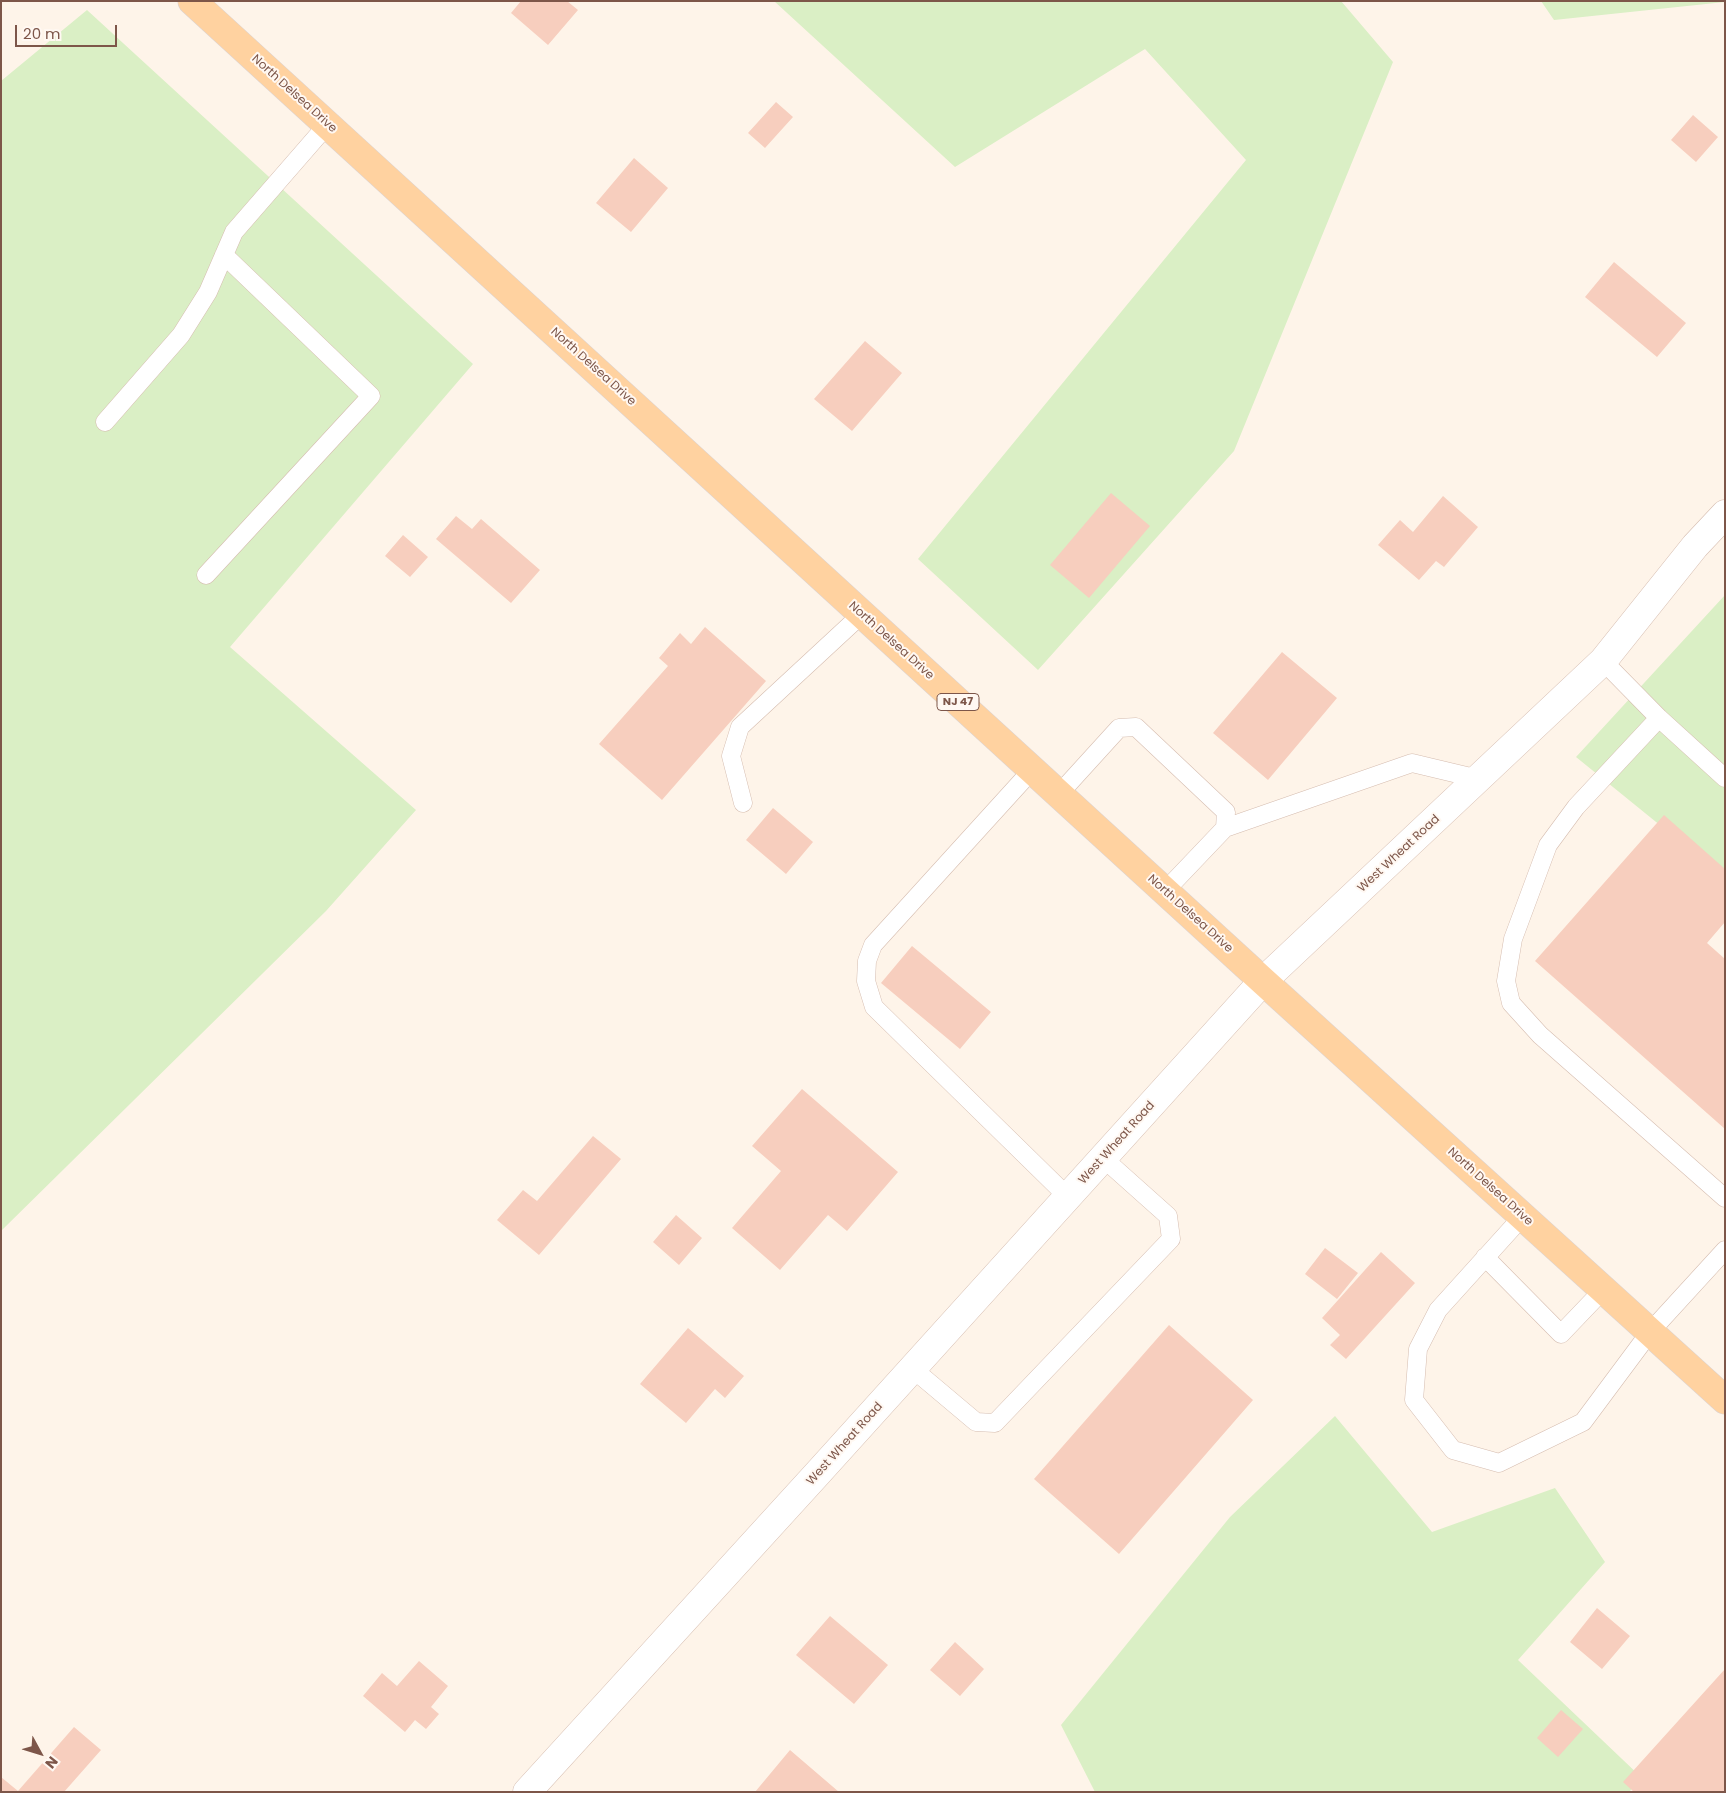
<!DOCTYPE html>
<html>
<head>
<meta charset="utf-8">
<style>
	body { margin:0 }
	#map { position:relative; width:1726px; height:1793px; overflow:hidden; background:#fef4e9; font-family:Poppins,sans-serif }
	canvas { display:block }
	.frame { position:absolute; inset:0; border:2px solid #7d5649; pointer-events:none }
	.north { position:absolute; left:15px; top:1728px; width:50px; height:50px; -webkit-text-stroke:4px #fff8f2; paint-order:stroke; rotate:129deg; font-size:14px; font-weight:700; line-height:20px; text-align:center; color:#7d5649 }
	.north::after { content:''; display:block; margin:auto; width:18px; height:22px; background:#7d5649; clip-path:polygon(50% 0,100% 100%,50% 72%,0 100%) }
	.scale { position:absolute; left:15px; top:25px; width:102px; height:22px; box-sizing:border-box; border:2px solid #7d5649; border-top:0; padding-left:6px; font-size:15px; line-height:18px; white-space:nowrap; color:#7d5649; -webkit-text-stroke:4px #fff8f2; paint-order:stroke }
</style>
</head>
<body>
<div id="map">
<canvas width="1726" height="1793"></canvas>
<div class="frame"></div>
<div class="north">N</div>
<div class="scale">20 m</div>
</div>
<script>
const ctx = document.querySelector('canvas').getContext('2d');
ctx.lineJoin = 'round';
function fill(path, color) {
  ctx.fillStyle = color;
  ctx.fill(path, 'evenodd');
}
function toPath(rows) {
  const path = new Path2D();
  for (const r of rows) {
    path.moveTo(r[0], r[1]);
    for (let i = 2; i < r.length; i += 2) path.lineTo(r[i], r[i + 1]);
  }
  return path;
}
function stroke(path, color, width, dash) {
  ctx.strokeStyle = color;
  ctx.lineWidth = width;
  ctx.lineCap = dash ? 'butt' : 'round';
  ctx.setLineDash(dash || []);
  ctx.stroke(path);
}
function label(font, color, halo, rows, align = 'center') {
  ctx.font = font + ' Poppins,sans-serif';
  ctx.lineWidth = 4;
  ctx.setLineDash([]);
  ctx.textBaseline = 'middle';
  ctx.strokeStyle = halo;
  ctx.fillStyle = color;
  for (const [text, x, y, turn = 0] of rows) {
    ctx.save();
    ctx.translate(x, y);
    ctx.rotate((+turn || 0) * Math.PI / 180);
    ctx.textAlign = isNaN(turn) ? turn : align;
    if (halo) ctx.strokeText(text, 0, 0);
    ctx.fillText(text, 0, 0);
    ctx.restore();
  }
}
fill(toPath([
	[774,1,1341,1,1393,62,1234,451,1038,670,918,559,1246,160,1145,49,955,167],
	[1541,1,1725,1,1725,2,1554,20],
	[87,10,473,364,230,647,416,810,326,911,1,1231,1,81],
	[1725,595,1725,878,1576,757],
	[1335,1416,1432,1532,1555,1488,1605,1562,1518,1660,1642,1778,1629,1792,1095,1792,1061,1725,1230,1517]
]), '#daefc5');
fill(toPath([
	[521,1,567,1,578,10,548,45,511,13],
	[776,102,793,117,765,148,748,133],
	[1693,115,1718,137,1696,162,1671,140],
	[634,158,668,188,631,232,596,203],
	[1614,262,1686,323,1657,357,1585,297],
	[865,341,902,373,852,431,814,399],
	[1111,493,1150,526,1089,598,1050,565],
	[1443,496,1478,527,1444,567,1436,561,1419,580,1378,545,1400,520,1413,532],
	[456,516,472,529,481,519,540,570,511,603,436,539],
	[403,535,428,557,410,577,385,556],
	[705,627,766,681,662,800,599,744,668,666,659,658,680,633,691,644],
	[1282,652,1337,698,1268,780,1213,733],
	[773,808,813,842,786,874,746,840],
	[1664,815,1725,869,1725,922,1707,943,1725,959,1725,1129,1535,961],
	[912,946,991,1012,960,1049,881,983],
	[802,1089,898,1172,847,1231,828,1215,780,1270,732,1228,781,1171,752,1146],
	[593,1136,621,1159,539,1255,497,1220,523,1190,537,1201],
	[676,1215,702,1238,679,1265,653,1242],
	[1325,1248,1358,1273,1337,1299,1305,1274],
	[1381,1252,1415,1283,1346,1359,1330,1345,1340,1335,1322,1318],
	[1169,1325,1253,1400,1119,1554,1034,1479],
	[688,1328,744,1376,725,1398,715,1389,686,1423,640,1384],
	[1597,1608,1630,1636,1602,1669,1570,1642],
	[830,1616,888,1665,854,1704,796,1655],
	[955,1642,984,1669,960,1696,930,1670],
	[419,1661,448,1686,431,1707,439,1714,426,1729,415,1720,405,1732,363,1696,382,1673,397,1686],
	[1725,1669,1725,1792,1634,1792,1623,1782],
	[1561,1710,1583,1729,1558,1757,1537,1738],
	[74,1727,101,1750,64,1792,1,1792,1,1777,18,1791],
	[790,1750,839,1792,755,1792]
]), '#f7cebe');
const service = toPath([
	[105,422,181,335,208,292,234,232,327,125],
	[206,575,371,396,224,255],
	[1603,661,1659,718,1725,778],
	[1659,718,1576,807,1548,845,1513,939,1506,981,1511,1003,1540,1035,1725,1198],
	[1032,770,873,945,867,961,866,981,874,1007,1068,1197],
	[1059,794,1119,728,1136,727,1226,812,1225,828,1165,891],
	[743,803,731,756,740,727,862,614],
	[1225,828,1412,763,1479,779],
	[1522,1217,1438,1310,1418,1349,1414,1400,1453,1450,1499,1463,1583,1422,1650,1332,1725,1250],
	[1485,1257,1561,1334,1603,1290],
	[913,1369,976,1422,995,1423,1171,1239,1168,1216,1103,1158]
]);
const tertiary = toPath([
	[527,1792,817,1474,1263,981,1603,661,1695,546,1725,514]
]);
const primary = toPath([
	[192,1,1263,981,1725,1400]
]);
stroke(service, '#d5bcaf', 19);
stroke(tertiary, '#d5bcaf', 29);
stroke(primary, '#ddd3d0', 29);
stroke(service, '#fff', 18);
stroke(tertiary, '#fff', 28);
stroke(primary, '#ffd2a0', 28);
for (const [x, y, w] of [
	[958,702,42]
]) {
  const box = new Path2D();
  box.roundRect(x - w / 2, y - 8.5, w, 17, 4);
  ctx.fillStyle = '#fff8f2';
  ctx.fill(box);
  stroke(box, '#7d5649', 1);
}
label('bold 11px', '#7d5649', null, [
	["NJ 47",958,702]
]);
label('12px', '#7d5649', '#fff8f2', [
	["North Delsea Drive",294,94,42],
	["North Delsea Drive",593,367,42],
	["North Delsea Drive",891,641,42],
	["West Wheat Road",1399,854,-43],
	["North Delsea Drive",1190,914,42],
	["West Wheat Road",1117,1143,-48],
	["North Delsea Drive",1490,1187,42],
	["West Wheat Road",845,1444,-48]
]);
</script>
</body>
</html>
